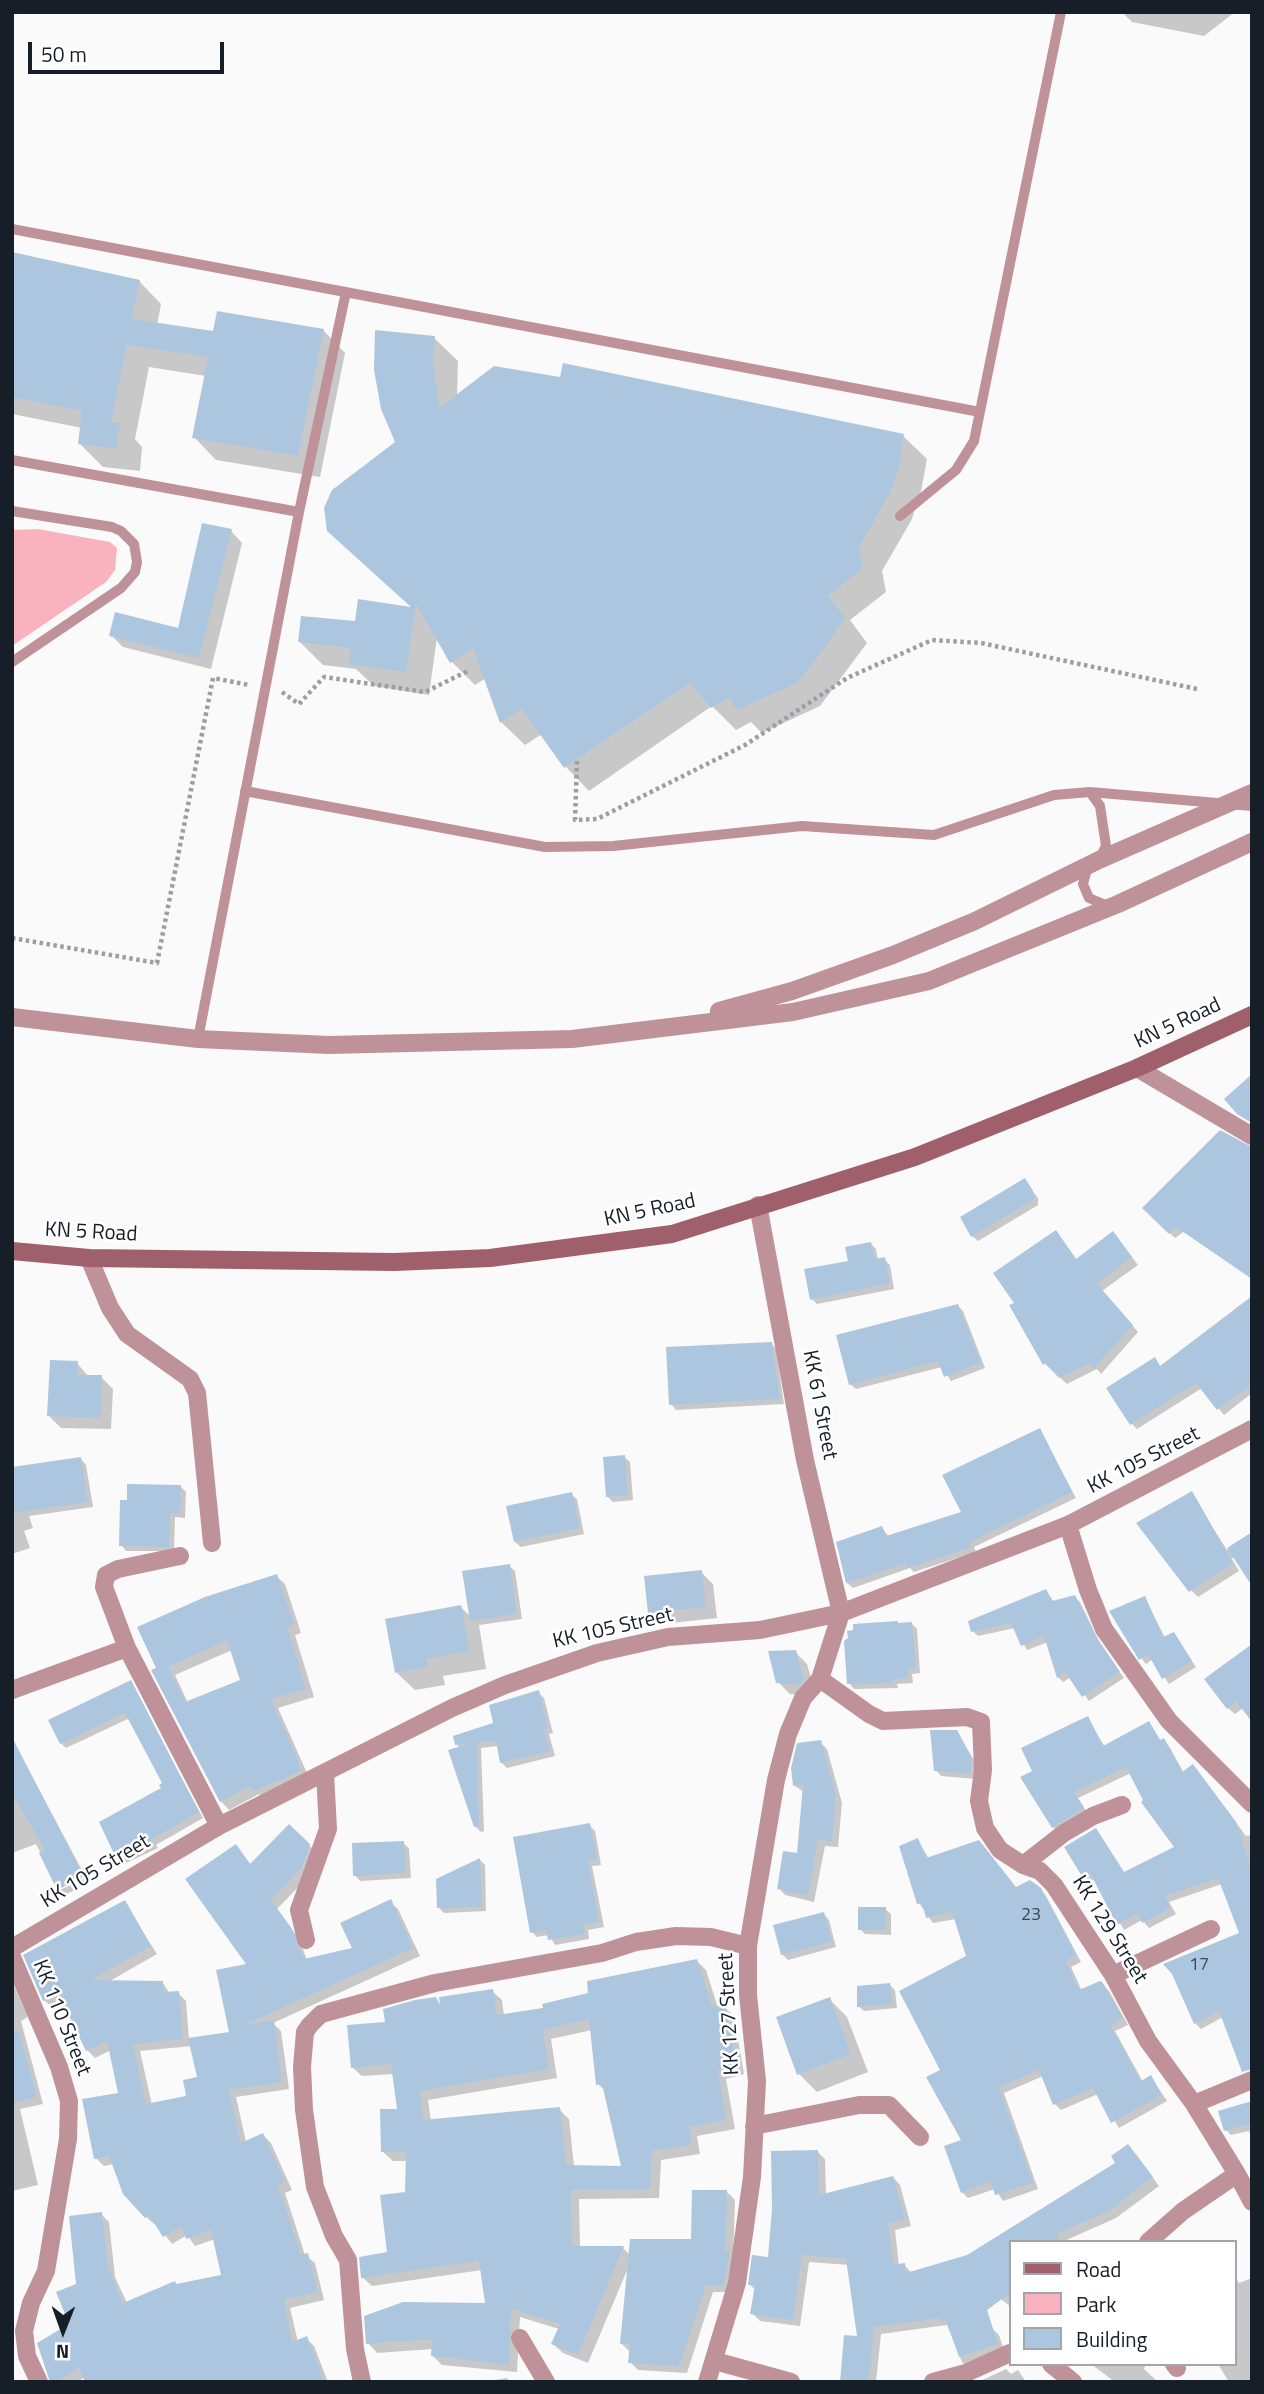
<!DOCTYPE html>
<html>
<head>
<meta charset="utf-8">
<style>
	body { margin:0 }
	#map { position:relative; width:1264px; height:2394px; overflow:hidden; background:#fafafa; font-family:"Titillium Web",sans-serif }
	canvas { display:block }
	.frame { position:absolute; inset:0; border:14px solid #161f28; pointer-events:none }
	.legend { position:absolute; left:1009px; top:2240px; width:228px; height:126px; box-sizing:border-box; background:#fff; border:2px solid #a2a5a9; margin:0; padding:9px 12px; list-style:none; font-size:21px; color:#161f28 }
	.legend li { display:flex; align-items:center; gap:14px; height:35px }
	.legend b { width:35px; border:2px solid #a2a5a9 }
	.north { position:absolute; left:28px; top:2296px; width:70px; height:70px; -webkit-text-stroke:5px #fff; paint-order:stroke; rotate:181deg; font-size:19px; font-weight:700; line-height:28px; text-align:center; color:#161f28 }
	.north::after { content:''; display:block; margin:auto; width:24px; height:32px; background:#161f28; clip-path:polygon(50% 0,100% 100%,50% 72%,0 100%) }
	.scale { position:absolute; left:28px; top:42px; width:196px; height:32px; box-sizing:border-box; border:4px solid #161f28; border-top:0; padding-left:9px; font-size:21px; line-height:24px; white-space:nowrap; color:#161f28; -webkit-text-stroke:5px #fff; paint-order:stroke }
</style>
</head>
<body>
<div id="map">
<canvas width="1264" height="2394"></canvas>
<div class="frame"></div>
<ul class="legend">
<li><b style="height:9px;background:#9f5f6b"></b>Road</li>
<li><b style="height:19px;background:#f9b3be"></b>Park</li>
<li><b style="height:19px;background:#adc6df"></b>Building</li>
</ul>
<div class="north">N</div>
<div class="scale">50 m</div>
</div>
<script>
const ctx = document.querySelector('canvas').getContext('2d');
ctx.lineJoin = 'round';
function fill(path, color) {
  ctx.fillStyle = color;
  ctx.fill(path, 'evenodd');
}
function toPath(rows) {
  const path = new Path2D();
  for (const r of rows) {
    path.moveTo(r[0], r[1]);
    for (let i = 2; i < r.length; i += 2) path.lineTo(r[i], r[i + 1]);
  }
  return path;
}
function stroke(path, color, width, dash) {
  ctx.strokeStyle = color;
  ctx.lineWidth = width;
  ctx.lineCap = dash ? 'butt' : 'round';
  ctx.setLineDash(dash || []);
  ctx.stroke(path);
}
function label(font, color, halo, rows, align = 'center') {
  ctx.font = font + ' "Titillium Web",sans-serif';
  ctx.lineWidth = 5;
  ctx.setLineDash([]);
  ctx.textBaseline = 'middle';
  ctx.strokeStyle = halo;
  ctx.fillStyle = color;
  for (const [text, x, y, turn = 0] of rows) {
    ctx.save();
    ctx.translate(x, y);
    ctx.rotate((+turn || 0) * Math.PI / 180);
    ctx.textAlign = isNaN(turn) ? turn : align;
    if (halo) ctx.strokeText(text, 0, 0);
    ctx.fillText(text, 0, 0);
    ctx.restore();
  }
}
fill(toPath([
	[38,529,110,542,117,548,115,570,106,582,12,646,12,530]
]), '#f9b3be');
fill(toPath([
	[1122,12,1235,12,1204,36,1132,22],
	[12,253,139,281,161,304,157,325,215,333,323,330,345,353,320,477,216,460,194,437,206,376,149,367,135,439,142,447,140,471,103,467,80,444,82,428,12,414],
	[434,338,458,361,457,397,903,436,927,459,921,491,912,519,882,571,886,592,850,620,867,643,820,706,762,733,751,722,736,730,712,706,589,791,566,767,542,734,525,745,501,722,486,678,475,685,452,662,437,637,429,695,374,686,356,669,323,665,300,642,414,609,328,530,397,442],
	[231,531,242,543,211,669,123,647,111,635,179,630],
	[1025,1181,1038,1198,1038,1205,978,1241,972,1236],
	[1252,1182,1175,1238,1144,1208],
	[1056,1232,1077,1260,1119,1240,1138,1265,1102,1291,1138,1332,1101,1374,1097,1369,1067,1384,1044,1363,1017,1304],
	[871,1244,876,1249,878,1260,884,1259,890,1265,894,1289,817,1304,812,1299],
	[1252,1298,1252,1393,1224,1415,1202,1388,1137,1429,1131,1423,1154,1360,1162,1368],
	[958,1306,963,1311,985,1368,951,1381,942,1367,856,1389,850,1384],
	[771,1343,776,1349,784,1404,676,1410,671,1404],
	[77,1363,89,1377,101,1377,113,1389,111,1429,61,1428,49,1416],
	[1040,1430,1076,1498,974,1547,976,1552,914,1572,910,1568,853,1588,847,1583,882,1528,889,1537,963,1514],
	[624,1457,630,1462,633,1500,613,1502,607,1496],
	[81,1459,86,1465,93,1507,29,1516,33,1528,24,1531,30,1548,12,1554,12,1474],
	[180,1486,186,1492,185,1518,175,1517,174,1551,126,1551,121,1545],
	[571,1494,577,1499,584,1534,521,1547,515,1542],
	[1191,1494,1227,1550,1249,1536,1232,1559,1239,1571,1198,1597,1191,1590],
	[509,1566,515,1571,522,1619,479,1625,486,1669,443,1676,445,1685,415,1690,397,1673,461,1607,471,1617],
	[701,1572,713,1584,717,1618,662,1624,650,1612],
	[276,1576,285,1584,301,1633,295,1635,314,1697,278,1708,307,1773,264,1799,259,1794,229,1810,221,1801,154,1671],
	[232,1650,242,1681,188,1703,175,1675],
	[1046,1591,1054,1602,1075,1597,1080,1602,1100,1643,1124,1678,1089,1701,1071,1677,1063,1682,1058,1677,1048,1642,1027,1650,1015,1628,978,1636,973,1631],
	[1145,1598,1165,1638,1174,1634,1196,1667,1169,1684,1153,1659,1146,1664,1141,1658],
	[912,1624,917,1629,920,1673,912,1674,913,1683,897,1684,898,1688,854,1689,849,1683,899,1625],
	[1252,1646,1243,1708,1235,1714,1228,1708],
	[795,1652,807,1664,815,1692,811,1696,790,1694,778,1682],
	[130,1682,203,1818,156,1845,158,1848,124,1864,119,1859,165,1783,130,1718,66,1748,61,1743],
	[538,1692,544,1698,553,1733,549,1734,555,1756,507,1768,501,1762,498,1746,481,1748,484,1831,481,1832,475,1826,460,1748,456,1744,495,1724],
	[1087,1718,1105,1747,1149,1723,1161,1741,1169,1746,1184,1773,1198,1772,1246,1836,1252,1835,1252,2061,1223,2017,1201,2029,1195,2023,1241,1934,1222,1884,1169,1902,1176,1914,1149,1928,1142,1920,1124,1930,1095,1879,1090,1882,1084,1877,1096,1830,1125,1874,1176,1847,1131,1773,1078,1798,1088,1814,1059,1833,1053,1827,1034,1771],
	[956,1732,976,1763,976,1779,941,1776,936,1770],
	[820,1742,827,1749,842,1803,838,1847,825,1846,814,1902,785,1895,779,1888,798,1856,804,1792,795,1786],
	[18,1750,84,1874,58,1888,36,1844,12,1853,12,1753],
	[589,1825,595,1831,601,1865,592,1866,604,1927,588,1930,589,1939,555,1945,549,1935,537,1937,532,1932],
	[289,1826,317,1853,310,1875,277,1909,299,1939,307,1960,355,1950,390,1902,398,1909,420,1956,273,2023,281,2031,289,2089,236,2097,246,2142,263,2135,271,2143,292,2190,285,2193,305,2255,315,2263,324,2300,290,2308,298,2342,306,2338,314,2346,328,2382,87,2382,85,2377,77,2382,52,2382,39,2344,71,2325,78,2285,101,2214,109,2222,115,2277,127,2303,177,2286,223,2277,215,2239,195,2246,187,2235,172,2244,156,2223,154,2224,146,2217,114,2164,104,2166,96,2158,120,2094,111,2050,95,2058,87,2050,64,2002,52,2007,44,2000,124,1902,157,1954,108,1982,163,1983,170,1994,178,1993,186,2001,189,2039,231,2034,249,1965,235,1846,252,1866],
	[192,2046,199,2079,188,2098,152,2105,140,2051],
	[918,1840,929,1859,1017,1888,1039,1889,1046,1896,1081,1962,1071,1967,1082,1991,1102,1984,1109,1991,1128,2025,1115,2031,1143,2082,1151,2077,1167,2101,1119,2128,1098,2094,1061,2110,1055,2104,1043,2076,1004,2093,1038,2189,1003,2201,995,2189,968,2198,962,2192,963,2141,942,2071,968,1957,956,1919,933,1923,919,1903],
	[403,1843,409,1848,411,1878,360,1881,355,1875],
	[480,1860,485,1865,486,1911,444,1913,438,1907],
	[86,1878,88,1883,65,1895,60,1890],
	[885,1909,891,1914,891,1935,865,1934,860,1929],
	[824,1914,829,1920,836,1947,788,1960,782,1954],
	[697,1961,706,1970,718,2008,724,2007,734,2016,744,2074,726,2079,735,2129,697,2136,700,2154,661,2160,659,2198,579,2199,580,2248,623,2248,630,2255,692,2241,727,2192,735,2200,732,2292,713,2292,687,2373,638,2370,630,2362,629,2351,621,2343,628,2268,588,2363,563,2353,553,2344,559,2329,520,2317,517,2372,442,2365,432,2355,433,2349,377,2353,368,2343,487,2305,482,2270,372,2286,362,2277,389,2254,407,2193,408,2161,393,2161,383,2152,399,2110,394,2074,362,2076,352,2067,387,2023,435,1999,441,2005,492,1991,502,2000,504,2016,545,2010],
	[592,2030,598,2084,606,2092,623,2167,574,2166,569,2119,559,2109,431,2121,428,2100,557,2078,551,2039],
	[12,1981,28,2017,21,2021,43,2104,20,2109,38,2185,12,2191],
	[890,1985,895,1990,897,2008,864,2011,858,2006],
	[829,1999,847,2017,868,2072,817,2092,799,2074],
	[1252,2104,1252,2140,1249,2131,1231,2135,1226,2130],
	[818,2152,825,2159,826,2195,893,2177,900,2185,911,2226,895,2230,899,2266,904,2265,912,2273,968,2257,1135,2153,1159,2186,1116,2218,1062,2242,1010,2242,1010,2306,983,2286,967,2305,999,2335,1005,2353,970,2369,962,2362,947,2325,881,2334,876,2382,841,2382,859,2338,849,2265,809,2262,800,2326,760,2321,752,2313,756,2290,750,2285,770,2259],
	[1234,2275,1239,2283,1252,2278,1252,2382,1229,2382,1218,2364,1234,2364],
	[1091,2364,1146,2364,1144,2369,1158,2382,1115,2382],
	[1006,2369,1011,2374,1018,2370,1026,2382,978,2382],
	[507,2378,511,2382,489,2382,489,2381]
]), '#0003');
fill(toPath([
	[12,252,140,280,132,319,213,331,217,311,324,329,298,456,192,438,208,357,127,345,111,422,120,423,117,449,78,444,82,411,12,397],
	[375,330,435,336,433,362,439,408,494,366,560,377,563,363,904,434,899,467,889,495,859,547,863,568,828,596,845,618,824,649,797,683,737,710,729,698,711,708,690,683,564,768,522,709,500,723,473,648,450,663,416,604,406,672,348,664,351,648,298,642,301,616,355,621,358,599,411,607,327,531,324,508,332,490,395,442,381,409,374,370],
	[202,523,232,529,199,658,109,636,115,612,178,628],
	[1252,1074,1252,1123,1237,1114,1224,1099],
	[1220,1130,1252,1147,1252,1279,1176,1227,1169,1234,1142,1208],
	[1025,1178,1033,1191,1033,1200,971,1237,960,1217],
	[1056,1230,1076,1259,1113,1231,1132,1257,1097,1284,1133,1325,1094,1368,1090,1363,1059,1378,1045,1363,1043,1365,1009,1305,1014,1303,993,1273],
	[871,1242,875,1259,885,1257,890,1283,810,1300,804,1269,848,1261,845,1247],
	[1252,1296,1252,1384,1217,1410,1196,1383,1130,1425,1106,1388,1155,1357,1160,1366],
	[958,1304,981,1363,944,1377,938,1361,849,1385,836,1335],
	[772,1342,780,1399,669,1405,666,1347],
	[50,1360,78,1361,77,1375,102,1375,100,1418,47,1416],
	[1040,1428,1072,1492,970,1542,972,1547,907,1568,906,1563,846,1583,836,1542,882,1526,886,1536,961,1512,942,1475],
	[625,1455,628,1495,606,1497,603,1457],
	[81,1457,88,1502,12,1513,12,1467],
	[127,1484,181,1485,180,1513,170,1513,169,1547,119,1546,120,1500,127,1500],
	[1192,1491,1233,1563,1189,1592,1136,1523],
	[572,1492,580,1528,514,1542,506,1506],
	[1252,1532,1252,1586,1227,1548],
	[510,1564,517,1614,470,1621,462,1571],
	[702,1570,706,1607,648,1613,644,1576],
	[277,1574,294,1624,287,1627,306,1689,271,1699,299,1763,299,1772,254,1791,251,1786,220,1802,151,1670,156,1668,137,1627,205,1597],
	[227,1640,240,1680,185,1702,168,1667],
	[1046,1589,1052,1601,1075,1595,1095,1635,1120,1672,1082,1697,1065,1672,1057,1678,1044,1636,1021,1646,1011,1623,971,1632,968,1621],
	[1145,1596,1163,1637,1174,1632,1192,1661,1162,1679,1148,1654,1139,1660,1109,1611],
	[461,1605,470,1651,426,1659,428,1667,395,1673,385,1619],
	[898,1621,898,1623,912,1622,916,1668,908,1669,908,1678,893,1679,893,1683,847,1684,844,1641,848,1638,847,1631,853,1630,853,1624],
	[1252,1644,1252,1722,1236,1701,1227,1709,1204,1679],
	[796,1650,804,1680,799,1685,776,1683,768,1651],
	[131,1680,199,1812,152,1839,154,1842,117,1860,99,1822,161,1788,159,1785,162,1783,125,1713,60,1744,48,1720],
	[539,1690,548,1728,544,1729,550,1751,500,1763,496,1741,477,1743,479,1826,474,1827,448,1750,468,1744,455,1745,453,1736,493,1723,489,1705],
	[1088,1716,1103,1746,1149,1721,1160,1740,1164,1738,1182,1772,1193,1764,1236,1822,1252,1871,1252,2069,1242,2072,1219,2011,1194,2024,1172,1974,1163,1964,1239,1933,1218,1878,1165,1896,1171,1908,1142,1923,1137,1914,1117,1925,1090,1873,1083,1878,1064,1847,1096,1828,1124,1872,1174,1847,1141,1802,1143,1800,1126,1767,1074,1792,1084,1808,1052,1828,1020,1777,1032,1771,1021,1748],
	[930,1730,957,1730,971,1756,971,1774,934,1771],
	[12,1737,84,1877,57,1890,39,1853,45,1850,12,1793],
	[821,1740,836,1795,832,1841,818,1840,808,1896,777,1889,783,1851,797,1853,803,1785,793,1786,791,1768,797,1743],
	[590,1823,597,1860,588,1861,599,1922,583,1924,585,1934,548,1940,546,1930,530,1933,513,1837],
	[289,1824,310,1844,302,1867,271,1900,292,1929,304,1959,352,1948,340,1923,391,1899,413,1948,247,2024,274,2021,282,2082,229,2090,241,2143,263,2133,285,2182,278,2185,301,2255,308,2253,318,2292,284,2300,292,2342,307,2336,324,2382,85,2382,79,2368,56,2382,50,2382,37,2343,69,2324,56,2292,76,2284,69,2216,102,2212,108,2267,123,2303,175,2281,176,2284,221,2275,211,2230,186,2239,182,2226,163,2237,149,2215,145,2218,123,2194,109,2156,94,2159,82,2099,118,2093,107,2041,86,2051,58,1993,43,2001,23,1955,125,1900,151,1946,91,1980,163,1981,163,1992,179,1991,183,2039,133,2044,146,2104,186,2096,183,2080,197,2077,188,2038,229,2032,216,1970,246,1964,185,1879,236,1844,250,1864],
	[918,1838,926,1858,979,1840,1016,1887,1030,1880,1041,1888,1076,1955,1066,1961,1079,1990,1100,1981,1103,1983,1123,2018,1110,2025,1141,2081,1151,2075,1162,2095,1111,2123,1093,2088,1053,2105,1039,2070,999,2087,1033,2183,995,2195,991,2182,961,2193,944,2146,961,2140,926,2077,940,2070,899,1991,966,1956,952,1912,926,1918,922,1903,917,1904,899,1846],
	[404,1841,406,1873,353,1876,352,1843],
	[480,1858,482,1907,437,1908,436,1879],
	[858,1907,886,1907,886,1930,858,1930],
	[824,1912,832,1942,781,1955,773,1925],
	[697,1959,712,2007,725,2005,736,2065,718,2070,726,2120,689,2127,692,2145,652,2151,650,2189,571,2190,572,2246,624,2246,578,2355,551,2344,560,2324,511,2309,509,2365,431,2356,432,2339,366,2344,364,2316,403,2302,485,2303,479,2261,361,2278,359,2257,387,2252,380,2195,405,2192,406,2152,381,2152,380,2109,397,2109,391,2064,351,2068,347,2025,385,2022,383,2009,415,2000,436,1997,440,2005,439,1997,493,1989,497,2015,543,2008,542,2004,588,1993,587,1981],
	[589,2019,596,2085,602,2084,621,2166,566,2165,560,2107,423,2120,420,2091,549,2069,543,2030],
	[890,1983,893,2004,857,2007,857,1986],
	[830,1997,851,2054,797,2075,776,2017],
	[12,2031,19,2031,37,2097,12,2103],
	[1252,2101,1252,2123,1224,2131,1218,2111],
	[1128,2144,1153,2177,1109,2211,1056,2234,1062,2242,1010,2242,1010,2293,987,2310,998,2344,959,2357,946,2320,941,2322,940,2318,874,2327,869,2382,840,2382,844,2335,857,2336,846,2259,802,2255,793,2320,750,2314,755,2285,748,2285,752,2255,768,2257,772,2209,771,2151,818,2150,819,2195,893,2176,905,2219,888,2223,893,2265,905,2263,906,2273,967,2255,1115,2163,1111,2156],
	[692,2190,727,2190,726,2251,730,2252,724,2285,706,2285,679,2366,628,2363,630,2344,620,2344,630,2239,691,2239]
]), '#adc6df');
stroke(toPath([
	[282,692,299,704,324,677,425,692,470,670],
	[577,761,575,820,597,819,745,745,847,678,932,640,981,643,1197,689],
	[12,938,157,963,213,678,249,685]
]), '#9b9ea2', 4.5, [3.5, 3.5]);
stroke(toPath([
	[12,229,980,412],
	[12,460,299,512],
	[12,511,112,527,121,531,134,544,137,562,135,572,121,588,12,662],
	[900,516,956,470,974,441,1061,12],
	[245,791,545,847,613,846,802,826,934,835,1054,795,1090,792,1252,806],
	[1090,792,1100,806,1106,846,1099,860,1087,869,1083,884,1089,898,1108,906],
	[198,1039,299,512,346,292]
]), '#bf9299', 10);
stroke(toPath([
	[719,1011,792,991,893,955,975,921,1099,860,1252,793],
	[12,1017,198,1039,329,1045,572,1039,793,1012,929,981,1118,904,1252,842],
	[1137,1068,1252,1136],
	[89,1258,110,1308,127,1334,190,1379,197,1393,212,1543],
	[1068,1525,1088,1590,1104,1629,1169,1721,1252,1804],
	[180,1556,118,1569,106,1575,104,1587,127,1648,219,1826],
	[820,1679,869,1714,883,1721,967,1717,981,1722,983,1770,979,1801,985,1828,1000,1850,1023,1865,1040,1871,1054,1885,1113,1975,1148,2041,1194,2104,1237,2174],
	[12,1690,127,1648],
	[1023,1865,1064,1833,1093,1816,1122,1805],
	[306,1940,299,1910,328,1829,325,1773],
	[12,1948,219,1826,452,1708,505,1685,597,1653,668,1637,760,1630,841,1613,1068,1525,1252,1429],
	[12,1957,59,2067,69,2101,68,2139,46,2271,31,2303,24,2331,27,2356,39,2382],
	[1113,1975,1211,1929],
	[1194,2104,1252,2080],
	[754,2126,859,2105,889,2105,920,2137],
	[1148,2242,1183,2211,1237,2174,1252,2202],
	[520,2338,546,2382],
	[715,2361,791,2382],
	[1051,2364,1073,2382],
	[1174,2364,1177,2368],
	[362,2382,355,2349,348,2260,334,2236,315,2187,304,2110,302,2067,305,2032,310,2025,321,2014,435,1983,602,1953,636,1942,676,1936,711,1937,748,1946],
	[707,2382,737,2283,752,2177,757,2081,748,1995,748,1946,776,1780,788,1734,803,1698,820,1679,841,1613,805,1460,758,1205],
	[933,2382,966,2373,1010,2353]
]), '#bf9299', 18);
stroke(toPath([
	[12,1251,89,1258,394,1262,490,1258,672,1234,915,1157,1137,1068,1252,1015]
]), '#9f5f6b', 18);
label('18px', '#3c4956', null, [
	["23",1031,1916],
	["17",1199,1966]
]);
label('21px', '#161f28', '#fff', [
	["KN 5 Road",1178,1024,-25],
	["KN 5 Road",650,1211,-12],
	["KN 5 Road",91,1233,3],
	["KK 61 Street",819,1405,79],
	["KK 105 Street",1144,1461,-27],
	["KK 105 Street",613,1629,-13],
	["KK 105 Street",96,1872,-31],
	["KK 129 Street",1109,1930,58],
	["KK 127 Street",730,2014,-93],
	["KK 110 Street",61,2018,68]
]);
</script>
</body>
</html>
